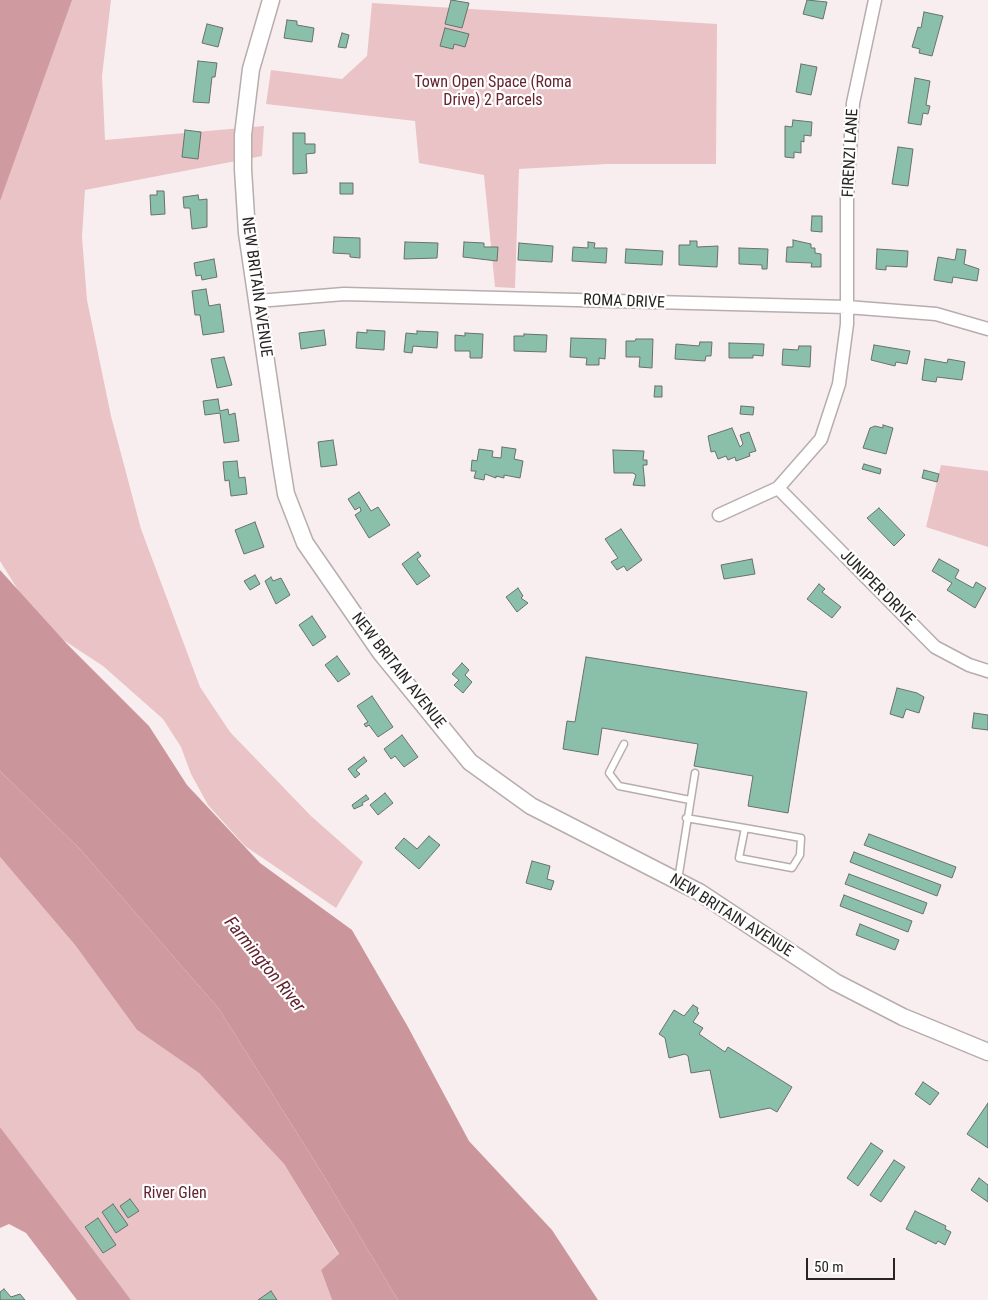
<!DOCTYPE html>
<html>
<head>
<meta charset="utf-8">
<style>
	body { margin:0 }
	#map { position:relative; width:988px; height:1300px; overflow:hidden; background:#f9eeef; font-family:"Roboto Condensed",sans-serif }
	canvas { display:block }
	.scale { position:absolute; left:806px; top:1258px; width:89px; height:22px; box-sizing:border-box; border:2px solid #282424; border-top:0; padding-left:6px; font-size:15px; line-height:18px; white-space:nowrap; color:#282424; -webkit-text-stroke:4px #fefefe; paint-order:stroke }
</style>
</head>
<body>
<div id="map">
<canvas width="988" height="1300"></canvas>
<div class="scale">50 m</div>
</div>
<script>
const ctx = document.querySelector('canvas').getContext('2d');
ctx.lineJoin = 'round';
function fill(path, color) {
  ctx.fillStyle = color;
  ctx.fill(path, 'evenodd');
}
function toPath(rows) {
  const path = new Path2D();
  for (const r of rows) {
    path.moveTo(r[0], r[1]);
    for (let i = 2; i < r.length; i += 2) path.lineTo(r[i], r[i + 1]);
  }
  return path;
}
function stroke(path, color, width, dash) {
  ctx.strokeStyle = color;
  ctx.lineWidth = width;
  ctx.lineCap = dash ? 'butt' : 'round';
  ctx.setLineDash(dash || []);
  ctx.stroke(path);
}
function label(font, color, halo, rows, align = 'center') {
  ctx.font = font + ' "Roboto Condensed",sans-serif';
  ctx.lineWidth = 4.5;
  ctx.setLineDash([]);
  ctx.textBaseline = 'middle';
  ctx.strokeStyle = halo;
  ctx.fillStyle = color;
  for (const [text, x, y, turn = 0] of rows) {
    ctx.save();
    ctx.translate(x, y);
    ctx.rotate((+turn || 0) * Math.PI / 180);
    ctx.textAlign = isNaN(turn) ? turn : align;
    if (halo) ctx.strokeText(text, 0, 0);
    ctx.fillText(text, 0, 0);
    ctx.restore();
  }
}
fill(toPath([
	[0,0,111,0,102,76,105,140,264,126,262,156,85,190,82,237,87,300,111,416,141,529,200,687,230,732,311,816,363,862,336,908,245,846,208,805,191,774,181,747,163,719,103,666,39,624,0,561],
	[372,3,717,24,716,164,607,164,519,169,515,288,495,287,484,175,419,163,415,121,266,104,271,70,342,79,367,56],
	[941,465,988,471,988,547,926,527],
	[0,857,75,945,137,1030,199,1073,284,1164,339,1255,321,1270,332,1300,131,1300,111,1276,0,1127]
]), '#eac3c6');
fill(toPath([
	[0,0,72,0,0,201],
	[0,771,80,849,219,1009,319,1168,398,1300,332,1300,321,1270,339,1254,284,1164,199,1073,137,1030,75,945,0,857],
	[0,1127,131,1300,77,1300,26,1233,9,1224,0,1228]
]), '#d09ba0');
fill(toPath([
	[0,570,67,644,149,726,187,785,260,863,352,930,408,1027,469,1141,552,1230,598,1300,398,1300,319,1168,219,1009,80,849,0,771]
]), '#cb969b');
const building = toPath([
	[451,0,469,3,462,28,445,24,451,0],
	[807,0,827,2,823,19,803,14,807,0],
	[924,12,943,16,932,56,919,53,920,49,912,47,918,27,921,28,924,12],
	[287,20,297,21,297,25,314,28,312,42,284,38,287,20],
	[207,24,223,28,218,47,202,43,207,24],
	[445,28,469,34,465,47,454,44,453,49,440,46,445,28],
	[342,33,349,35,346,48,338,47,342,33],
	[198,61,217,63,215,77,212,77,209,103,193,102,198,61],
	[801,64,817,67,811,95,796,92,801,64],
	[915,78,930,81,926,105,930,106,928,114,923,113,921,125,908,123,915,78],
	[793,120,812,122,811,136,804,135,804,142,801,141,801,153,794,152,794,158,785,157,785,126,792,127,793,120],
	[185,130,201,132,198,159,182,157,185,130],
	[293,133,305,133,305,144,315,144,315,153,306,154,307,173,293,174,293,133],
	[898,147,913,149,908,186,892,184,898,147],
	[340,183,353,183,353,194,340,194,340,183],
	[157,191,164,191,165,214,151,215,150,195,157,195,157,191],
	[198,195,199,200,207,199,207,227,192,229,190,208,184,208,183,197,198,195],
	[812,216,822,216,822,232,811,231,812,216],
	[334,237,360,238,360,258,350,257,350,254,333,253,334,237],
	[793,240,811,244,811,248,815,248,815,253,821,254,821,267,811,267,812,263,786,262,787,247,793,247,793,240],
	[690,241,697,241,697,247,718,246,717,267,679,265,679,245,690,245,690,241],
	[405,242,438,243,437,258,404,259,405,242],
	[464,242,484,243,484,247,498,247,497,261,463,257,464,242],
	[588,242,595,243,594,248,607,248,606,263,572,261,573,247,588,248,588,242],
	[519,243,553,246,552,262,518,260,519,243],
	[739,248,768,249,767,269,762,269,762,265,739,264,739,248],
	[626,249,663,251,662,265,625,263,626,249],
	[877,249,908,251,907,267,886,266,886,270,876,269,877,249],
	[957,249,966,250,964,264,979,269,977,281,953,277,952,283,934,280,938,257,955,260,957,249],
	[214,259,217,277,202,280,201,275,196,276,194,263,214,259],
	[206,289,209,306,220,304,224,332,203,335,200,315,195,315,192,291,206,289],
	[324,330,326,345,301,349,299,333,324,330],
	[367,330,385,331,384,350,356,348,357,332,367,333,367,330],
	[417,331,438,332,437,348,413,346,412,353,404,352,406,333,417,334,417,331],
	[465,333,483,334,482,358,470,358,470,351,455,351,455,335,465,336,465,333],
	[524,334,547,335,546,352,514,351,514,336,524,336,524,334],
	[571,338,606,339,605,359,599,358,599,365,586,365,587,358,570,357,571,338],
	[636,339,653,339,652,368,639,367,640,357,626,357,626,341,635,341,636,339],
	[700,342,712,342,711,356,706,356,705,361,675,359,676,344,699,346,700,342],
	[729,343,764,344,763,356,753,355,753,358,729,358,729,343],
	[874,345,910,351,907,364,896,362,895,366,871,360,874,345],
	[799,346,811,346,810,367,782,365,783,349,798,350,799,346],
	[224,357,232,385,217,388,211,359,224,357],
	[925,359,947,363,948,359,965,362,962,380,937,377,936,382,922,380,925,359],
	[655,386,662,386,662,397,654,397,655,386],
	[218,399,220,411,228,409,229,415,235,413,239,441,224,443,220,413,205,415,203,401,218,399],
	[741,406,754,407,753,415,740,414,741,406],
	[883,425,893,428,886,454,863,448,870,428,875,426,883,428,883,425],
	[732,428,740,447,743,444,740,435,749,432,756,451,749,453,750,456,736,461,735,457,728,460,726,456,718,459,715,451,711,452,708,436,732,428],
	[333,440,337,465,321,467,318,442,333,440],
	[502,447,516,449,514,459,523,461,520,478,504,475,504,478,496,476,496,478,485,474,484,480,474,478,476,471,471,471,472,460,477,461,479,449,493,451,492,457,501,458,502,447],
	[613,450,644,451,643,460,647,460,647,465,643,465,645,486,633,485,636,475,633,473,614,473,613,450],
	[237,461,239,478,245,477,247,494,231,496,229,480,225,481,223,462,237,461],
	[864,464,881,469,880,474,862,469,864,464],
	[924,470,939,474,937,482,922,478,924,470],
	[359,492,371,511,378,507,390,525,369,538,355,515,361,511,360,507,355,510,348,499,359,492],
	[879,508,905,535,894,546,867,518,879,508],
	[255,522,264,547,244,554,235,530,255,522],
	[621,529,642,560,627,571,624,566,617,570,611,562,618,558,605,539,621,529],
	[418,552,421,556,417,559,430,576,417,585,402,564,418,552],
	[752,559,755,574,724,579,721,565,752,559],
	[939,559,959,570,955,578,973,588,976,582,986,588,975,608,947,590,952,583,932,571,939,559],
	[255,575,260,584,250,590,244,581,255,575],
	[271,577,273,581,281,578,290,595,276,604,265,581,271,577],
	[819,584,825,589,822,592,841,607,832,618,807,599,819,584],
	[518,588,523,596,521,598,528,603,517,612,506,597,518,588],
	[312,616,326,637,313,646,299,625,312,616],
	[337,656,350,674,338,682,325,665,337,656],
	[586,657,807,692,788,813,748,806,753,776,694,766,698,744,602,728,598,755,563,749,567,721,575,722,586,657],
	[462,663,469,670,465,675,472,682,463,693,454,685,459,680,452,674,462,663],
	[897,688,917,693,924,697,919,713,906,709,903,718,890,714,897,688],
	[372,696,393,727,378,737,369,725,366,727,364,724,368,722,357,706,372,696],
	[974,713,988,715,988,730,972,728,974,713],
	[402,735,418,757,404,767,395,756,391,759,384,749,402,735],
	[364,757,367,761,356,770,360,774,355,778,348,769,364,757],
	[385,793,393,803,378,815,370,805,385,793],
	[366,795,369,799,362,803,363,805,354,809,352,805,366,795],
	[869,834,956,867,952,878,864,845,869,834],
	[429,836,440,845,419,869,395,848,404,838,417,849,429,836],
	[854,852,941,885,937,896,850,862,854,852],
	[532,861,550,866,547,879,554,881,551,890,526,883,532,861],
	[849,874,927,903,923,914,845,884,849,874],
	[844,895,912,921,908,932,840,906,844,895],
	[860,924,899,940,895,950,856,935,860,924],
	[693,1005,698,1008,697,1011,699,1013,693,1022,703,1028,699,1034,725,1052,728,1047,792,1087,777,1112,770,1108,720,1118,710,1070,691,1073,688,1056,685,1054,669,1058,665,1038,659,1034,674,1010,684,1016,693,1005],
	[923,1082,939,1093,930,1105,915,1094,923,1082],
	[988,1103,988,1148,967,1134,988,1103],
	[871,1143,883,1151,858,1186,847,1178,871,1143],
	[894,1160,905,1167,881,1202,870,1195,894,1160],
	[979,1178,988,1185,988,1202,971,1190,979,1178],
	[130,1199,139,1211,128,1218,120,1206,130,1199],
	[113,1204,128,1225,116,1233,102,1212,113,1204],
	[915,1211,946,1226,945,1229,951,1232,945,1245,938,1241,936,1244,906,1229,915,1211],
	[98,1218,116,1245,103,1253,85,1227,98,1218],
	[4,1289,11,1297,20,1294,25,1300,0,1300,0,1292,4,1289],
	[271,1291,277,1300,258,1300,271,1291]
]);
fill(building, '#8ac0aa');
stroke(building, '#68716d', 1);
const service = toPath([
	[624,744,609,773,619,786,690,800],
	[686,818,745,828,801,838,800,855,792,868,739,858,745,828],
	[678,880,695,773]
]);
const minor = toPath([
	[258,301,344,294,847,307,936,314,988,329],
	[778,488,935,647,969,665,988,671],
	[719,515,778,488,821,439,839,384,847,324,847,198,853,103,875,0]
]);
const tertiary = toPath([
	[271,0,251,69,243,135,243,169,247,233,281,463,286,494,305,543,381,653,470,762,531,806,699,892,835,982,903,1017,988,1052]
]);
stroke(service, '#b7adad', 9);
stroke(minor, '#b7adad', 15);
stroke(tertiary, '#b7adad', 19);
stroke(service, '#fff', 6);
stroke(minor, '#fff', 12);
stroke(tertiary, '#fff', 16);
label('16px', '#64232f', '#fefefe', [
	["Town Open Space (Roma",493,83],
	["Drive) 2 Parcels",493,101],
	["River Glen",175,1194]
]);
label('16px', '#282424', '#fefefe', [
	["FIRENZI LANE",851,153,-87],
	["NEW BRITAIN AVENUE",256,287,82],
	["ROMA DRIVE",624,302,2],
	["JUNIPER DRIVE",877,588,45],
	["NEW BRITAIN AVENUE",398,671,52],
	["NEW BRITAIN AVENUE",731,916,32]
]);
label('italic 18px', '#63222e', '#fefefe', [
	["Farmington River",264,965,51]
]);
</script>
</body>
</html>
